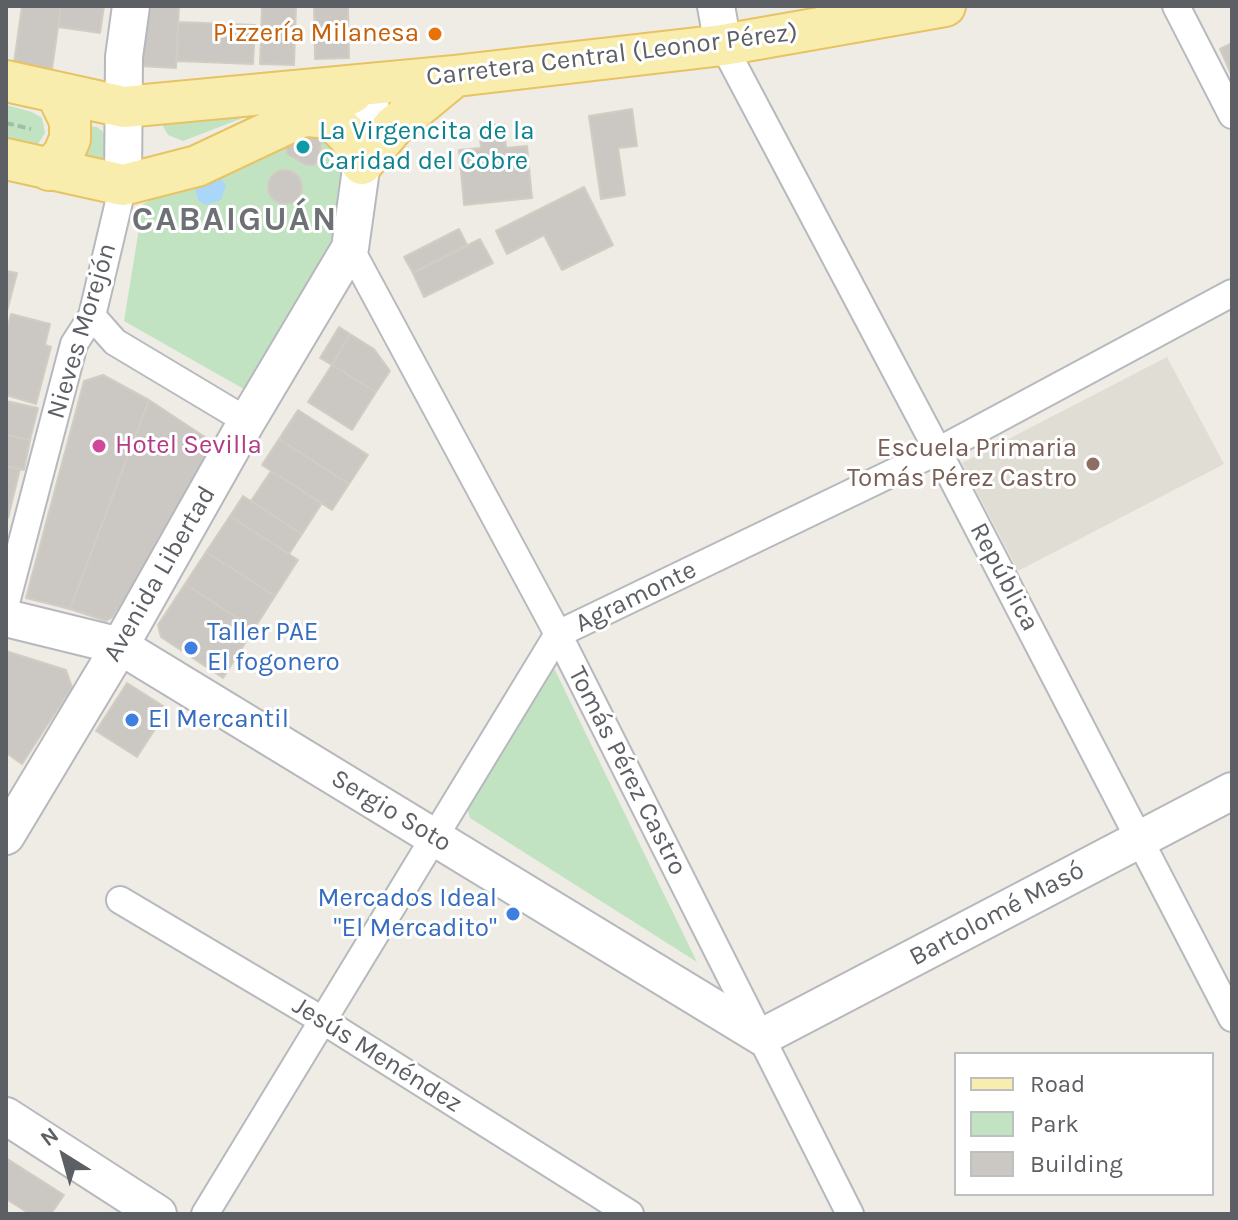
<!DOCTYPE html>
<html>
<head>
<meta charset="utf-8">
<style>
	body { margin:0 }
	#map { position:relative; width:1238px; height:1220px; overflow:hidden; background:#eeece4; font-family:Karla,sans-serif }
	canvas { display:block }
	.frame { position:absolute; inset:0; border:8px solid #5c5f64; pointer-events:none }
	.legend { position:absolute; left:954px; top:1052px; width:260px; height:144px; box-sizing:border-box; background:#fff; border:2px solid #bebfc1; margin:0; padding:10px 14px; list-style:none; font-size:24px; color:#5c5f64 }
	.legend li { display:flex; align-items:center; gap:16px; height:40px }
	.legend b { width:40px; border:2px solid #bebfc1 }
	.north { position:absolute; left:24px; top:1116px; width:80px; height:80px; -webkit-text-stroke:6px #fff; paint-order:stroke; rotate:323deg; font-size:22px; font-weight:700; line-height:32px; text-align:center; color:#5c5f64 }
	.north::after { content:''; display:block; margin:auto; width:28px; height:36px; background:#5c5f64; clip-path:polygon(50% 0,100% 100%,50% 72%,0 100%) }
</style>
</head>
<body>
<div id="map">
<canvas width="1238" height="1220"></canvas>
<div class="frame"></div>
<ul class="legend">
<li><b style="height:10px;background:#f9edad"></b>Road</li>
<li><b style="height:22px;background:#c2e3c2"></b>Park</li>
<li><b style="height:22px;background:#cbc8c4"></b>Building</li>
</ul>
<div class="north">N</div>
</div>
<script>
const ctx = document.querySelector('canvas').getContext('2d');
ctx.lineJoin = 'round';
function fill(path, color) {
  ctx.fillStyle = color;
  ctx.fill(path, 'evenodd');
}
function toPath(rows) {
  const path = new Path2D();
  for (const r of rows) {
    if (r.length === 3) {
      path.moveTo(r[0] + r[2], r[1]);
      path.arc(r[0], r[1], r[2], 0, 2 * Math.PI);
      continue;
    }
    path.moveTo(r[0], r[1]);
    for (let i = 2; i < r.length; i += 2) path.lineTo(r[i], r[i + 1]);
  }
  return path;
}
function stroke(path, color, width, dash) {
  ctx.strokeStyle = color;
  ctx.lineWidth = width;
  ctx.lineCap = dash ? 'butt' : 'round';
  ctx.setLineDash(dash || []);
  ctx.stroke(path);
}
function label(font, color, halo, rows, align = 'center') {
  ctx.font = font + ' Karla,sans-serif';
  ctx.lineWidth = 6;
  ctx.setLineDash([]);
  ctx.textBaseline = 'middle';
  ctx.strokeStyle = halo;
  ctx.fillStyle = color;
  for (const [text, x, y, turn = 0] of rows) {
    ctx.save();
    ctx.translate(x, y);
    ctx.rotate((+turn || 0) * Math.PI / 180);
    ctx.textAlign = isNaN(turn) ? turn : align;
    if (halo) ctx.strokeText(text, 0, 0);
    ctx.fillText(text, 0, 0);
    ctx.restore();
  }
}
fill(toPath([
	[1167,357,1224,464,1018,571,962,463]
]), '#e0ddd5');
fill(toPath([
	[279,104,183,141,168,135,160,121],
	[6,105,32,112,42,118,45,133,38,144,33,146,6,142],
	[79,125,97,127,106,134,109,161,76,155],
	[314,125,339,151,343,223,249,392,124,321,143,204],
	[551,662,697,962,470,818,467,808]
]), '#c2e3c2');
fill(toPath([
	[220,177,226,186,221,200,206,205,198,200,194,185]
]), '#a9d6f9');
const building = toPath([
	[22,6,61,6,52,69,14,63,22,6],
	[61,6,104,6,100,33,58,27,61,6],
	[142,6,179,6,176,68,140,66,142,6],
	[262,6,296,6,294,65,260,64,262,6],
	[314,6,348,6,349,58,315,59,314,6],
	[178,22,255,25,253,64,177,61,178,22],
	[1232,43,1232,76,1220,49,1232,43],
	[632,109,637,146,618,148,625,195,601,199,589,116,632,109],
	[504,124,506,148,527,146,532,198,464,205,459,150,481,148,479,126,504,124],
	[319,131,322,139,318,160,314,165,306,165,287,154,286,143,319,131],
	[285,187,17],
	[584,187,613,245,562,270,544,235,507,254,496,231,584,187],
	[459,229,467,245,413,273,404,257,459,229],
	[480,239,493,263,424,297,413,273,480,239],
	[6,271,17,273,6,315,6,271],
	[11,314,50,324,45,345,51,347,36,404,6,395,6,334,11,314],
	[339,327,350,334,332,365,320,358,339,327],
	[350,334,374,349,390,371,376,392,332,365,350,334],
	[332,365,376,392,352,430,308,402,332,365],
	[103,375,149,400,70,609,26,598,84,381,103,375],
	[149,400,214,443,216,453,113,617,106,621,70,609,149,400],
	[6,401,38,408,30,440,6,435,6,401],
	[298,410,368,455,349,484,279,439,298,410],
	[6,435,30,440,24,470,6,466,6,435],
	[279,439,349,484,332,510,262,465,279,439],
	[6,466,20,469,8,518,6,517,6,466],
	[271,471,322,503,302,534,251,501,271,471],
	[243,496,302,534,289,554,230,516,243,496],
	[230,516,298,560,275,596,206,552,230,516],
	[206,552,275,596,254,629,185,584,206,552],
	[185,584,254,629,223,678,161,637,158,625,185,584],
	[6,651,66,670,72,687,22,764,6,753,6,651],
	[127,683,168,709,137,757,96,731,127,683],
	[6,1158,64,1195,51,1214,30,1214,6,1199,6,1158]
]);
fill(building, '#cbc8c4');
stroke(building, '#d2cdc3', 2);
const street = toPath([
	[1176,6,1232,115],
	[723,45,938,451,1232,1018],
	[350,248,558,634,850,1214],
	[92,316,115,342,247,421],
	[6,603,74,344,92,316,123,185],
	[120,900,322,1020,630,1214],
	[205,1214,558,634,938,451,1232,293]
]);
const secondary = toPath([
	[716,6,723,45],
	[123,185,124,57,131,6],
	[6,618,120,646,762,1037,1232,791],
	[6,836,120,646,247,421,350,248,373,83],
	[6,1116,158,1214]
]);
const primary = toPath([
	[6,81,124,107,455,76,723,45,945,6],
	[307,116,331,118,351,139,362,164,393,127,455,76],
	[6,159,123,185,197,166,352,93],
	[49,170,63,155,70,139,70,121,56,92]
]);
stroke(street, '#b6b9bd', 30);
stroke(secondary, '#b6b8bd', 40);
stroke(primary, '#e7c363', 44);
stroke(toPath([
	[6,123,31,129]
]), '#9ac1a6', 4, [8, 4]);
stroke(street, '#fff', 26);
stroke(secondary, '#fff', 36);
stroke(primary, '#f9edad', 40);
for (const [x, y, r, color] of [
	[435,34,8,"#e8710a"],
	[303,147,8,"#0f9aa8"],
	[99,446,8,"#d1479c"],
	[1093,464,8,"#8d6e63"],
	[191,648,8,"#3f7fe0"],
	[132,720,8,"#3f7fe0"],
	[513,914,8,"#3f7fe0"]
]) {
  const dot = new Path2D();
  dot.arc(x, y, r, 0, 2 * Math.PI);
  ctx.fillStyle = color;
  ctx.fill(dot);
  stroke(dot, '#fff', 3);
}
label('26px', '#c56008', '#fff', [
	["Pizzería Milanesa",419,34]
], 'right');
label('26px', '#5c5f64', '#fff', [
	["Carretera Central (Leonor Pérez)",612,55,-7],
	["Nieves Morejón",82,331,-73],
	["Avenida Libertad",160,574,-60],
	["República",1004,577,62],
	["Agramonte",636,597,-26],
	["Tomás Pérez Castro",627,771,63],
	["Sergio Soto",391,811,31],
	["Bartolomé Masó",997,914,-28],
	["Jesús Menéndez",377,1055,32]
]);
label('26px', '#0d838f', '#fff', [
	["La Virgencita de la",319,132],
	["Caridad del Cobre",319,162]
], 'left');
label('26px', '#b23c85', '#fff', [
	["Hotel Sevilla",115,446]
], 'left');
label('26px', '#785e54', '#fff', [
	["Escuela Primaria",1077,449],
	["Tomás Pérez Castro",1077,479]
], 'right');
label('26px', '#366cbe', '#fff', [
	["Taller PAE",207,633],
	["El fogonero",207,663],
	["El Mercantil",148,720],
	["Mercados Ideal",497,899,"right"],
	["\"El Mercadito\"",497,929,"right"]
], 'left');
ctx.letterSpacing = '2px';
label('bold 34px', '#6d7176', '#fff', [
	["CABAIGUÁN",235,220]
]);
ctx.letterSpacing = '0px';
</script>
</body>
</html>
